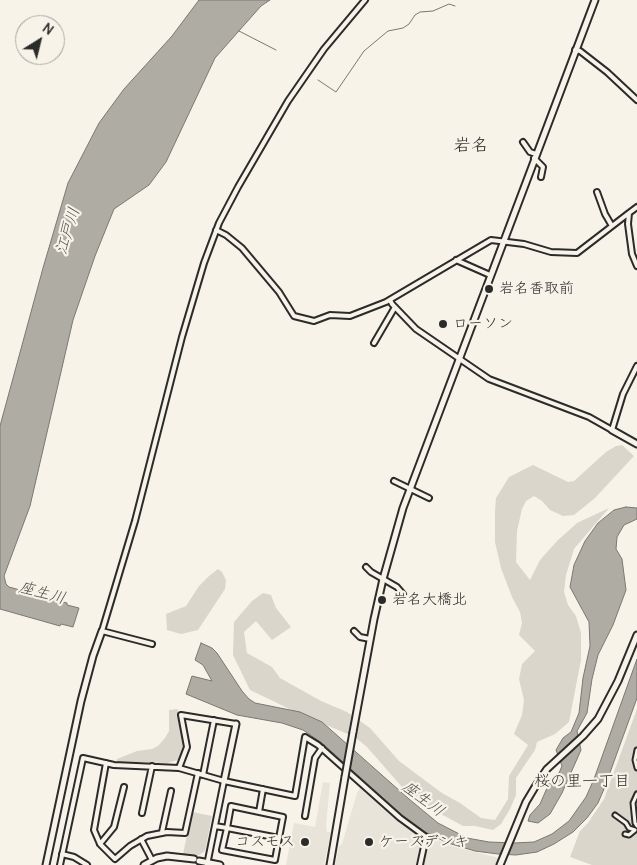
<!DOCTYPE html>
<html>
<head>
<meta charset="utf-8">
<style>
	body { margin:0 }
	#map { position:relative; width:637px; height:865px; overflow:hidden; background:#f7f3e8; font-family:Delius,sans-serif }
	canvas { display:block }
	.north { position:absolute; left:15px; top:15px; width:50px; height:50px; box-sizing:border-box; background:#f7f3e8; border:1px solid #a5a39c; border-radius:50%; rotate:36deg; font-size:14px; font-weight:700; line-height:20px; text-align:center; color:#2b2b2b }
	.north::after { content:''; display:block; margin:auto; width:18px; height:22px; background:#2b2b2b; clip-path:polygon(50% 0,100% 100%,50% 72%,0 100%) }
</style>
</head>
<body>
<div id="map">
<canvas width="637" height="865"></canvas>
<div class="north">N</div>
</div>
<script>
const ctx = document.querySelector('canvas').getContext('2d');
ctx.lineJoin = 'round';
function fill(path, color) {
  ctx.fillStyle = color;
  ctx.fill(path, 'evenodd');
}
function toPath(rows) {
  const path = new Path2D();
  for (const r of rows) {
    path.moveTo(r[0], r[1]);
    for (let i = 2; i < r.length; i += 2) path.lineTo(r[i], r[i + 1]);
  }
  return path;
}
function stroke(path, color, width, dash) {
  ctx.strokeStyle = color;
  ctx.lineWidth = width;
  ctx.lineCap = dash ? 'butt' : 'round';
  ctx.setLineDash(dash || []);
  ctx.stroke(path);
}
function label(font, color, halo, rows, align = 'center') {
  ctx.font = font + ' Delius,"Klee One",sans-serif';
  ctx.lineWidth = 4.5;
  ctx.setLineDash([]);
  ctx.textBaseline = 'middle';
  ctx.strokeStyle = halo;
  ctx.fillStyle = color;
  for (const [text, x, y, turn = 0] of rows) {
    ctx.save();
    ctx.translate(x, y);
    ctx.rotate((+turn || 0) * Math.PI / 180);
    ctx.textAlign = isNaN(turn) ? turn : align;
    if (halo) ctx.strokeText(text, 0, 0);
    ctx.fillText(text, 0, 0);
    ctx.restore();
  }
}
fill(toPath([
	[323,782,330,783,326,825,327,832,331,832,324,865,286,865,294,823,315,827],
	[360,788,398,822,421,838,416,865,335,865,339,846,342,844,357,793],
	[429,835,451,846,499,858,496,865,422,865]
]), '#e8e4da');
fill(toPath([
	[622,445,634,456,595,498,574,515,563,516,550,510,542,501,534,496,526,501,522,509,517,531,516,562,530,580,540,560,557,541,577,523,609,508,574,549,566,575,564,592,568,605,576,616,581,633,581,660,569,722,555,734,537,742,535,750,516,778,516,795,510,809,501,824,493,830,475,826,463,826,428,807,402,787,367,747,355,737,302,715,250,690,233,655,234,622,252,601,263,593,271,595,276,608,291,627,272,640,256,621,244,632,247,653,272,667,280,678,321,701,347,712,370,728,399,761,442,793,460,803,481,818,495,820,508,799,509,776,528,745,514,734,522,715,524,700,519,679,522,664,535,651,519,635,522,623,520,612,512,597,501,568,495,542,495,511,496,498,509,477,533,465,568,482,574,481,606,452,616,446],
	[218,569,222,572,226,580,225,589,198,630,181,634,167,630,166,614,186,606,199,586,209,576],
	[178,709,179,725,184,742,181,759,168,763,117,762,117,759,137,751,152,749,158,746,165,738,169,731,169,710],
	[637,709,637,865,592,865,570,857,580,831,588,823,604,799],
	[192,812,212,816,205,851,196,857,183,854]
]), '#dad6cc');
const water = toPath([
	[199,0,270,0,261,6,215,58,166,162,149,185,114,209,95,256,73,320,30,506,4,576,6,584,9,587,67,603,67,605,79,608,73,627,61,624,60,626,0,609,0,426,43,268,68,183,99,123,124,89,172,36,199,0],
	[626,507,637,508,637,519,624,525,617,537,616,549,622,559,626,590,613,625,598,655,592,679,587,713,577,731,581,750,562,793,550,814,538,823,528,821,530,815,540,804,551,779,559,773,562,766,556,750,563,738,571,732,579,713,583,678,590,646,589,622,570,587,574,565,585,541,598,523,614,510,626,507],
	[201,643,212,648,217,653,242,691,249,699,255,703,300,712,322,722,409,799,438,823,467,838,489,842,514,843,534,842,552,834,569,821,586,797,594,779,637,659,637,698,604,789,598,803,587,818,573,832,554,844,537,852,516,855,498,854,475,851,448,843,425,832,403,816,322,743,303,730,282,723,237,715,186,694,192,676,212,681,203,665,195,660,201,643]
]);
fill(water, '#afaca4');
stroke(water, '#7a7874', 1);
stroke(toPath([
	[239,31,276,50],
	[318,80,336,92,364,51,388,31,403,28,409,24,415,15,420,12,433,11,449,4,455,6]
]), '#7a7874', 1);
const pedestrian = toPath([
	[637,750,635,760,637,768],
	[637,794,633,803,635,823,637,826],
	[615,815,626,823,629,828,635,830],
	[625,834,629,835,635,830]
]);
const minor = toPath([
	[575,50,580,51,607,72,637,100],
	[523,142,530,152,536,154],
	[534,158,543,167,541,177],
	[597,192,605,214,612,226],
	[637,207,629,213,628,224,632,254,637,266],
	[216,230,226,235,242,248,279,292,294,316,314,321,330,315,350,316,386,302,491,240,524,244,551,252,577,253,629,213],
	[456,260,490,275],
	[390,300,392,304,416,329,489,379,589,417,612,430,623,394,637,366],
	[374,343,395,307],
	[394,481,429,498],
	[366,567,371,572,397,587,403,594],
	[354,631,360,637,370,639],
	[152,644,102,631,135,521,182,337,204,263,219,223,238,187,288,101,324,49,365,0],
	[106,763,94,830,100,844,115,859,130,846,147,836,167,832,185,833,198,773],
	[179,768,187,747,181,715,236,724],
	[203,775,214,720],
	[259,812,263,789],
	[142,813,152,766],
	[305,816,315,758,322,748],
	[215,826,227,828,279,838,275,860,222,850,227,828,231,806,283,817,279,838],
	[162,832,171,791],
	[141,839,152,860],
	[100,844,114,827,124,787],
	[62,854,74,857,87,865],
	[60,865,83,758,114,765,179,768,224,781,295,796,305,737,318,745,400,818,426,837,420,865],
	[207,865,224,781]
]);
const tertiary = toPath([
	[612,430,637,444],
	[353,732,374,619,383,579,403,508,595,0],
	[224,781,236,724],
	[199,861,220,865],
	[46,865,81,701,93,656,102,631],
	[144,865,157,858,167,856,194,859],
	[330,865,345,777],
	[500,865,526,802,535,787,547,769,583,736,598,719,618,681,637,635]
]);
stroke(pedestrian, '#2b2b2b', 7);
stroke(minor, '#2b2b2b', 8);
stroke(tertiary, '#2b2b2b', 9);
stroke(pedestrian, '#f7f3e8', 3);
stroke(minor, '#f7f3e8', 4);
stroke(tertiary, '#f7f3e8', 5);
const tertiaryBridge = toPath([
	[345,777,353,732]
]);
stroke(tertiaryBridge, '#2b2b2b', 9, []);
stroke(tertiaryBridge, '#f7f3e8', 5);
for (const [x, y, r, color] of [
	[489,289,5,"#2b2b2b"],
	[443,324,5,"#2b2b2b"],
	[382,600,5,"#2b2b2b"],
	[305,842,5,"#2b2b2b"],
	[369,842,5,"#2b2b2b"]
]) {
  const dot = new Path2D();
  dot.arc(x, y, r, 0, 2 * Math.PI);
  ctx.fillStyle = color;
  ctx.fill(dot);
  stroke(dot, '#f7f3e8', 2);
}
label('15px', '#2b2b2b', '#f7f3e8', [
	["岩名香取前",499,289],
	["ローソン",453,324],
	["岩名大橋北",392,600],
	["コスモス",295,842,"right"],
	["ケーズデンキ",379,842]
], 'left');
label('italic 16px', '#53524f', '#f7f3e8', [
	["江戸川",68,231,-73],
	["座生川",42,593,15],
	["座生川",423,799,37]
]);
label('16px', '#2b2b2b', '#f7f3e8', [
	["桜の里一丁目",582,781]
]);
label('18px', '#2b2b2b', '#f7f3e8', [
	["岩名",471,146]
]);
</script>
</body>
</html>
